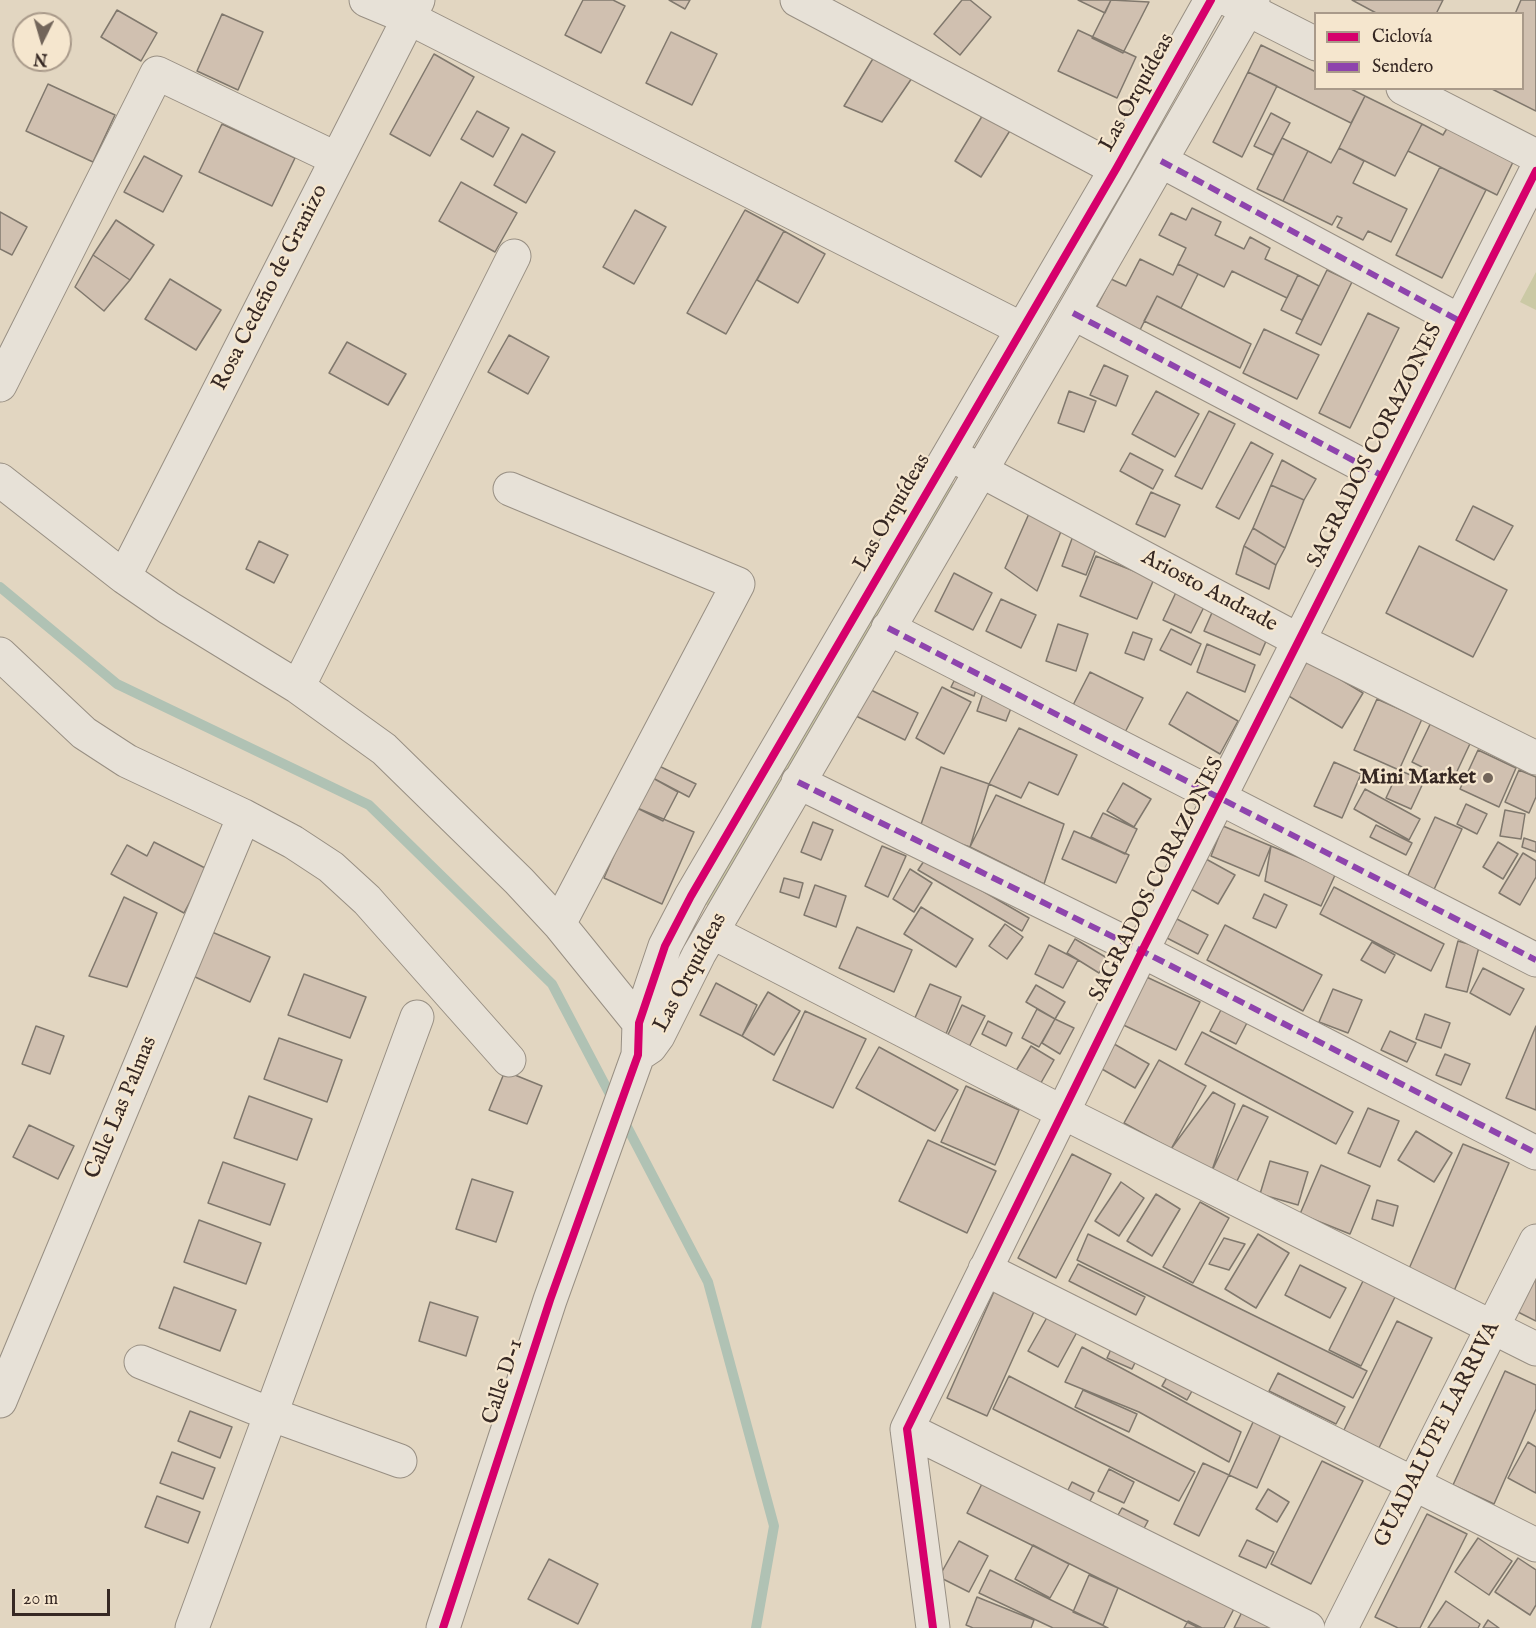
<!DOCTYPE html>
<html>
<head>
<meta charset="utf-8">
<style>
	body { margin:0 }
	#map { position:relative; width:1536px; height:1628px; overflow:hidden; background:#e2d6c1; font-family:"IM FELL English",serif }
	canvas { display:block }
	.legend { position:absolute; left:1314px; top:12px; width:210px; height:78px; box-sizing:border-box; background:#f5e6ce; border:2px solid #a99a8a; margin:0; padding:8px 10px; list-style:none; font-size:18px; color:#362823 }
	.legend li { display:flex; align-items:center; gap:12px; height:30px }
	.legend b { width:30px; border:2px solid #a99a8a }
	.north { position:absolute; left:12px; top:12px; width:60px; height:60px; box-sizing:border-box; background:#f5e6ce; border:2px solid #a99a8a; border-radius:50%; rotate:185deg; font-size:16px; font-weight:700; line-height:24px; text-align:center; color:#362823 }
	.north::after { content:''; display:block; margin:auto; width:21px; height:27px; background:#72655a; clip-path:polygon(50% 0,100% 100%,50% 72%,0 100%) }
	.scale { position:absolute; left:12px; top:1589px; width:98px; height:27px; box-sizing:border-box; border:3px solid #362823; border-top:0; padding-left:8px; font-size:18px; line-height:21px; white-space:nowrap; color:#362823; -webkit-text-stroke:4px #f5e6ce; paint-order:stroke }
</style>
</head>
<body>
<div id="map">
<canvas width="1536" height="1628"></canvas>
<ul class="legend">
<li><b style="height:8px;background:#d6006c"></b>Ciclovía</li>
<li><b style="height:8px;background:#8e44ad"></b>Sendero</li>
</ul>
<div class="north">N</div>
<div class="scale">20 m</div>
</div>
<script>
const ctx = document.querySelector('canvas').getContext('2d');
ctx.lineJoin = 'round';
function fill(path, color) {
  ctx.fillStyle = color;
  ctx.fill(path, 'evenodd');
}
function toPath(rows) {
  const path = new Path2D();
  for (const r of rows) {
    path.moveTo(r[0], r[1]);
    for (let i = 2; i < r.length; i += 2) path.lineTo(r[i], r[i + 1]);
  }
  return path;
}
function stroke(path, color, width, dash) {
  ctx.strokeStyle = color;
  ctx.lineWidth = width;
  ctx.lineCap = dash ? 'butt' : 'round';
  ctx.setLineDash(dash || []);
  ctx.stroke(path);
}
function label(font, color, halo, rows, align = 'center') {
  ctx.font = font + ' "IM FELL English",serif';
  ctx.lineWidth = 4.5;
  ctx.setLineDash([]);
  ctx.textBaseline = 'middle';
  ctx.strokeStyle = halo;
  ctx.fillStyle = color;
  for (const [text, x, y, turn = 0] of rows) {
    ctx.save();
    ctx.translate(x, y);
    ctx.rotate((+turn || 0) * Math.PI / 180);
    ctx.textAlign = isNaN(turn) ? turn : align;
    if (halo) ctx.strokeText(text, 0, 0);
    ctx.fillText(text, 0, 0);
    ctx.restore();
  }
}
fill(toPath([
	[1536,272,1536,310,1520,302],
	[949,482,955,485,711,907,704,904]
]), '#cbc9a5');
stroke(toPath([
	[0,587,117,684,369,805,552,984,614,1102],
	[623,1119,708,1282,774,1526,756,1628]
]), '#b0c2b4', 10);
const building = toPath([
	[583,0,613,0,625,6,601,53,565,35,583,0],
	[669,0,690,0,685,9,669,0],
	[962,0,970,0,991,17,960,55,934,34,962,0],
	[1078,0,1111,0,1105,13,1078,0],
	[1111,0,1149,2,1123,53,1092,38,1111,0],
	[1352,0,1443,0,1436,14,1378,14,1352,0],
	[1521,0,1536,0,1536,111,1490,88,1522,88,1522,14,1515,14,1521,0],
	[117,10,157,33,141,61,101,37,117,10],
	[222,14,263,32,238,90,197,71,222,14],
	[1078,30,1136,57,1117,98,1058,71,1078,30],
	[671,32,717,54,692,105,646,83,671,32],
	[1261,45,1316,72,1316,88,1349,88,1365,96,1351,123,1248,72,1261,45],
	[434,54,474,77,430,156,390,134,434,54],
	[874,57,912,78,882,122,844,106,874,57],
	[1248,72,1277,86,1242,157,1213,142,1248,72],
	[48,84,115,115,93,162,26,131,48,84],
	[1365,96,1422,124,1395,176,1339,148,1365,96],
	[477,111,509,128,493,157,461,139,477,111],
	[984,113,1011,129,981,177,955,161,984,113],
	[1271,113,1290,123,1273,155,1254,146,1271,113],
	[222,124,295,158,272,206,199,172,222,124],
	[1422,124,1443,135,1449,125,1515,158,1497,195,1408,151,1422,124],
	[522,134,555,152,526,203,494,185,522,134],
	[1282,138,1308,151,1283,201,1257,189,1282,138],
	[1339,148,1364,161,1353,183,1407,209,1391,242,1368,231,1363,240,1337,227,1342,218,1337,216,1332,225,1283,201,1308,151,1331,163,1339,148],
	[144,156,182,176,163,212,124,192,144,156],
	[1440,167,1486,190,1442,278,1396,255,1440,167],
	[461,182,517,213,495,252,439,221,461,182],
	[1192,208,1221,222,1215,235,1244,249,1250,237,1270,248,1265,259,1298,275,1287,298,1232,271,1224,287,1178,264,1186,248,1159,235,1171,213,1186,220,1192,208],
	[635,210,666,227,634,284,603,267,635,210],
	[745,210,784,231,726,334,687,313,745,210],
	[0,212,27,227,12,255,0,249,0,212],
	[116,220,154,245,130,280,93,255,116,220],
	[784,231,825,254,798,303,757,280,784,231],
	[93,255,130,280,104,311,75,287,93,255],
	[1140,259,1173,275,1178,264,1198,274,1181,308,1157,296,1138,334,1094,312,1111,279,1126,286,1140,259],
	[1327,270,1352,282,1321,345,1296,333,1327,270],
	[1298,275,1319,286,1302,320,1281,310,1298,275],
	[170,279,221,310,196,350,145,319,170,279],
	[1157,296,1251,344,1240,368,1144,321,1157,296],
	[1368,313,1399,328,1350,428,1319,413,1368,313],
	[1264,329,1319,355,1297,399,1243,373,1264,329],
	[509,335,549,357,528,394,488,372,509,335],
	[347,342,406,374,388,405,329,373,347,342],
	[1104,365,1128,376,1116,406,1090,395,1104,365],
	[1069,391,1096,401,1084,432,1058,423,1069,391],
	[1156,391,1199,414,1175,457,1132,434,1156,391],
	[1209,411,1235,424,1202,489,1175,476,1209,411],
	[1251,442,1273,454,1239,519,1216,507,1251,442],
	[1130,453,1163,470,1153,489,1120,471,1130,453],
	[1282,460,1316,479,1304,500,1271,485,1282,460],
	[1271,485,1304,500,1285,548,1253,528,1271,485],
	[1151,492,1180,505,1165,537,1136,524,1151,492],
	[1035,500,1066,519,1037,591,1005,568,1035,500],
	[1473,506,1513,526,1494,560,1456,540,1473,506],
	[1077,525,1102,534,1086,575,1062,566,1077,525],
	[1253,528,1285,548,1276,565,1244,546,1253,528],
	[259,541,288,555,274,583,246,569,259,541],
	[1244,546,1276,565,1269,589,1236,574,1244,546],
	[1419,546,1507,590,1473,657,1386,613,1419,546],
	[1096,556,1154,579,1137,619,1080,596,1096,556],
	[954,573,992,593,973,630,935,611,954,573],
	[1179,586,1208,599,1191,633,1163,620,1179,586],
	[1001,599,1036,615,1021,648,986,631,1001,599],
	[1214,608,1270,632,1260,655,1204,631,1214,608],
	[1058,624,1088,634,1076,671,1046,661,1058,624],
	[1171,629,1201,644,1191,665,1160,650,1171,629],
	[1133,632,1152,639,1144,660,1125,653,1133,632],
	[1207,644,1255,665,1245,692,1197,672,1207,644],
	[1308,660,1363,693,1342,728,1287,695,1308,660],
	[1090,672,1143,698,1122,738,1070,711,1090,672],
	[954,681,976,690,974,696,951,687,954,681],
	[942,687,971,702,944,754,916,738,942,687],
	[869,689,918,713,905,740,856,716,869,689],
	[1187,692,1238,721,1220,754,1169,724,1187,692],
	[983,693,1013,703,1006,721,977,711,983,693],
	[1377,699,1422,719,1399,770,1354,750,1377,699],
	[1435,714,1475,733,1452,782,1412,762,1435,714],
	[1019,728,1077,755,1058,795,1029,782,1021,798,989,784,1019,728],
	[1478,750,1516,768,1499,807,1460,789,1478,750],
	[1334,762,1361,774,1342,818,1314,806,1334,762],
	[657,765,696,784,689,797,651,777,657,765],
	[941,767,989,784,970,847,919,830,941,767],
	[1399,770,1424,781,1411,809,1386,798,1399,770],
	[1519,770,1536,777,1536,797,1529,813,1505,802,1519,770],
	[651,777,678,792,663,821,635,807,651,777],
	[1123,783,1151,799,1134,827,1107,811,1123,783],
	[1365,789,1420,819,1409,840,1354,809,1365,789],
	[996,795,1064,824,1044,884,970,847,996,795],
	[1466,804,1487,814,1477,834,1457,824,1466,804],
	[635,807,694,832,662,904,604,878,635,807],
	[1505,810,1525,814,1521,839,1500,836,1505,810],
	[1103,813,1137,829,1125,854,1091,837,1103,813],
	[1435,817,1462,829,1431,896,1404,884,1435,817],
	[813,822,833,830,821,860,801,852,813,822],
	[1376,825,1412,843,1406,855,1370,837,1376,825],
	[1223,826,1271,846,1259,876,1211,856,1223,826],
	[1074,831,1129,855,1116,883,1062,859,1074,831],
	[1524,838,1536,842,1536,852,1522,847,1524,838],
	[154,842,207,869,184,913,111,874,127,845,147,856,154,842],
	[1498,842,1518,854,1503,879,1483,867,1498,842],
	[882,846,906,856,888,897,865,886,882,846],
	[1271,846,1336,873,1321,906,1265,881,1271,846],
	[1523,853,1536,861,1536,877,1520,905,1499,893,1523,853],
	[926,858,1029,918,1022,931,918,870,926,858],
	[1206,859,1235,875,1218,904,1189,888,1206,859],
	[910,869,932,883,914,912,893,899,910,869],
	[784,878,803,883,799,898,780,892,784,878],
	[815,885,846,896,836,927,804,915,815,885],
	[1334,887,1444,944,1431,971,1320,914,1334,887],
	[1264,894,1287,905,1276,928,1253,918,1264,894],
	[124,897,157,913,127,987,89,976,124,897],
	[921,907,973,939,956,967,904,934,921,907],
	[1175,918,1208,935,1198,954,1165,937,1175,918],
	[1005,924,1023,937,1007,959,989,946,1005,924],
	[1225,925,1322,975,1303,1011,1207,960,1225,925],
	[857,927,912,950,894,992,839,968,857,927],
	[212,932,270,957,250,1002,193,976,212,932],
	[1075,939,1107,958,1099,973,1067,953,1075,939],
	[1458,941,1479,947,1467,992,1446,987,1458,941],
	[1372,942,1395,955,1385,973,1361,960,1372,942],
	[1049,945,1078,960,1063,988,1035,974,1049,945],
	[1483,968,1524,989,1510,1015,1470,993,1483,968],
	[1138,973,1200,1002,1176,1050,1115,1021,1138,973],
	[304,974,366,997,350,1038,288,1015,304,974],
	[716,983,757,1005,742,1036,700,1015,716,983],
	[930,984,961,997,946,1034,914,1020,930,984],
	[1036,985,1065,1002,1055,1019,1026,1002,1036,985],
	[1333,989,1362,1000,1348,1033,1319,1022,1333,989],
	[768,992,800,1011,774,1055,742,1036,768,992],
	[962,1005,985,1016,967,1051,945,1041,962,1005],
	[1223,1006,1249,1019,1236,1044,1210,1031,1223,1006],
	[1037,1009,1055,1019,1039,1047,1022,1038,1037,1009],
	[805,1011,866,1039,833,1108,773,1080,805,1011],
	[1425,1014,1450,1023,1441,1048,1416,1039,1425,1014],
	[1055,1019,1074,1028,1060,1054,1042,1043,1055,1019],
	[988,1021,1012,1033,1006,1046,982,1034,988,1021],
	[36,1026,64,1036,50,1074,22,1064,36,1026],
	[1536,1026,1536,1110,1506,1098,1536,1026],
	[1390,1031,1416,1043,1407,1062,1381,1050,1390,1031],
	[1202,1032,1353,1112,1336,1144,1185,1064,1202,1032],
	[1102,1037,1149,1064,1135,1088,1088,1061,1102,1037],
	[279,1038,342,1060,327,1102,264,1079,279,1038],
	[1031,1046,1054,1060,1038,1088,1014,1074,1031,1046],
	[879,1047,958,1090,935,1131,856,1088,879,1047],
	[1445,1054,1470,1064,1461,1085,1436,1075,1445,1054],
	[1159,1060,1206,1086,1171,1149,1124,1123,1159,1060],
	[505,1071,542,1086,527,1124,489,1110,505,1071],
	[966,1086,1019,1110,995,1165,941,1142,966,1086],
	[1213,1092,1235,1104,1211,1173,1171,1149,1213,1092],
	[249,1096,312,1119,297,1160,234,1138,249,1096],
	[1243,1105,1268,1117,1235,1185,1211,1173,1243,1105],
	[1368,1108,1399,1121,1380,1167,1348,1153,1368,1108],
	[29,1125,74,1146,58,1179,13,1157,29,1125],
	[1416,1131,1452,1153,1434,1182,1398,1160,1416,1131],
	[928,1140,996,1171,967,1233,899,1201,928,1140],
	[1463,1144,1509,1163,1454,1291,1408,1271,1463,1144],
	[1072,1154,1111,1174,1056,1278,1018,1258,1072,1154],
	[1270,1161,1308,1172,1298,1205,1260,1194,1270,1161],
	[223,1162,285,1184,270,1225,208,1203,223,1162],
	[1321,1165,1370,1186,1350,1234,1300,1214,1321,1165],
	[472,1179,513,1192,496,1242,456,1229,472,1179],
	[1121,1182,1144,1198,1119,1236,1095,1221,1121,1182],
	[1156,1194,1180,1209,1152,1256,1127,1241,1156,1194],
	[1377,1200,1398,1206,1393,1226,1372,1219,1377,1200],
	[1200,1202,1229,1218,1193,1283,1163,1267,1200,1202],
	[199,1220,261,1243,246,1284,184,1262,199,1220],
	[1088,1234,1367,1371,1353,1398,1077,1260,1088,1234],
	[1258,1234,1289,1253,1256,1308,1225,1289,1258,1234],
	[1224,1238,1245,1244,1229,1270,1209,1264,1224,1238],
	[1078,1264,1145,1297,1136,1315,1069,1281,1078,1264],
	[1300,1265,1346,1288,1330,1318,1285,1295,1300,1265],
	[1536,1277,1536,1321,1518,1312,1536,1277],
	[1364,1279,1396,1295,1361,1366,1329,1350,1364,1279],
	[174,1287,236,1310,220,1351,159,1328,174,1287],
	[996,1287,1037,1305,987,1416,947,1398,996,1287],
	[430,1302,478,1317,466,1356,419,1341,430,1302],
	[1054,1305,1083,1321,1058,1367,1028,1351,1054,1305],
	[1397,1321,1432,1338,1377,1452,1342,1434,1397,1321],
	[1116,1338,1141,1350,1132,1369,1107,1358,1116,1338],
	[1082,1347,1241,1432,1229,1462,1139,1412,1065,1382,1082,1347],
	[1173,1367,1197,1382,1187,1400,1162,1386,1173,1367],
	[1505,1371,1536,1385,1536,1409,1494,1504,1453,1485,1505,1371],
	[1278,1373,1345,1407,1336,1424,1269,1391,1278,1373],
	[1009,1376,1195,1472,1179,1501,993,1409,1009,1376],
	[1083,1390,1137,1414,1129,1432,1075,1407,1083,1390],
	[1259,1409,1287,1421,1257,1488,1229,1475,1259,1409],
	[190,1411,232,1427,220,1458,178,1441,190,1411],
	[1528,1442,1536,1447,1536,1493,1508,1478,1528,1442],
	[172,1452,215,1468,203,1499,160,1483,172,1452],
	[1322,1461,1363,1481,1311,1584,1271,1564,1322,1461],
	[1203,1463,1229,1475,1199,1536,1174,1524,1203,1463],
	[1109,1469,1134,1482,1124,1503,1098,1491,1109,1469],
	[985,1478,1237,1603,1224,1628,1199,1628,967,1513,985,1478],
	[1072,1482,1094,1493,1083,1515,1061,1504,1072,1482],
	[1268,1489,1289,1502,1277,1522,1256,1509,1268,1489],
	[157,1496,200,1512,188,1543,145,1527,157,1496],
	[1122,1508,1148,1521,1136,1543,1110,1529,1122,1508],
	[1427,1514,1467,1534,1420,1628,1398,1628,1375,1617,1427,1514],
	[1478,1538,1512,1561,1489,1595,1455,1572,1478,1538],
	[1247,1540,1274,1552,1266,1568,1239,1556,1247,1540],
	[959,1541,988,1556,969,1592,939,1577,959,1541],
	[1033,1545,1069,1564,1050,1598,1015,1579,1033,1545],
	[1518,1558,1536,1570,1536,1605,1530,1615,1495,1592,1518,1558],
	[549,1559,598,1584,578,1624,528,1599,549,1559],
	[990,1570,1108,1628,1053,1628,979,1593,990,1570],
	[1089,1575,1118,1588,1103,1625,1073,1612,1089,1575],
	[977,1597,1034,1620,1031,1628,973,1628,966,1625,977,1597],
	[1446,1601,1480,1624,1478,1628,1428,1628,1446,1601],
	[1243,1610,1280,1628,1234,1628,1243,1610],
	[1488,1620,1499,1628,1483,1628,1488,1620],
	[1188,1621,1202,1628,1184,1628,1188,1621]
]);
fill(building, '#d0c0b0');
stroke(building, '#80786d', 1.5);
const minor = toPath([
	[366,0,409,18,1022,329],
	[797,0,1116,169],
	[1229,0,1316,44],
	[1403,88,1536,156],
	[1161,161,1460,321],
	[1073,313,1381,475],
	[0,385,157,73,337,159],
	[961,460,1298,640,1536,758],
	[0,480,124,577,169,608,298,687,384,749,519,881,559,924,639,1023],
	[510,489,738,584,559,924],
	[124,577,418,0],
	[888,628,1536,960],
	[0,654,84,733,127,761,244,816,293,842,331,867,367,900,509,1060],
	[298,687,514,256],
	[798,782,1142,951,1536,1153],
	[712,932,1062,1112,1536,1349],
	[638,1055,650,1047,658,1036,699,954,1073,313,1253,0],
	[985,1269,1536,1545],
	[141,1362,270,1414,400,1461],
	[0,1401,244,816],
	[907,1429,1308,1628],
	[192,1628,417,1017],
	[443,1628,550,1300,638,1055,639,1023,665,946,691,896,1116,169,1211,0],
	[933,1628,907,1429,1142,951,1536,171],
	[1341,1628,1536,1241]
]);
stroke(minor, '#988f83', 35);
stroke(minor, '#e7e1d7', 33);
stroke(toPath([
	[1161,161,1460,321],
	[1073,313,1381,475],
	[888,628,1536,960],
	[798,782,1142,951,1536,1153]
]), '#8e44ad', 6, [12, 6]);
stroke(toPath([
	[443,1628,550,1300,638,1055,639,1023,665,946,691,896,1116,169,1211,0],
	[933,1628,907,1429,1142,951,1536,171]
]), '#d6006c', 8);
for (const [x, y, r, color] of [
	[1488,778,6,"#72655a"]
]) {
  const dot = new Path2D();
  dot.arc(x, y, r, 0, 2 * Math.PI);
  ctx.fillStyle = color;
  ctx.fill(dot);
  stroke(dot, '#f5e6ce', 2);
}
label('22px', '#362823', '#f5e6ce', [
	["Las Orquídeas",1138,93,-61],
	["Rosa Cedeño de Granizo",271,288,-63],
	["SAGRADOS CORAZONES",1376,446,-63],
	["Las Orquídeas",893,513,-60],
	["Ariosto Andrade",1209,592,28],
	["SAGRADOS CORAZONES",1158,880,-63],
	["Las Orquídeas",691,973,-62],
	["Calle Las Palmas",122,1108,-67],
	["Calle D-1",504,1382,-72],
	["GUADALUPE LARRIVA",1438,1435,-63]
]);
label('bold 22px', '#362823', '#f5e6ce', [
	["Mini Market",1476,778]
], 'right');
</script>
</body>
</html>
